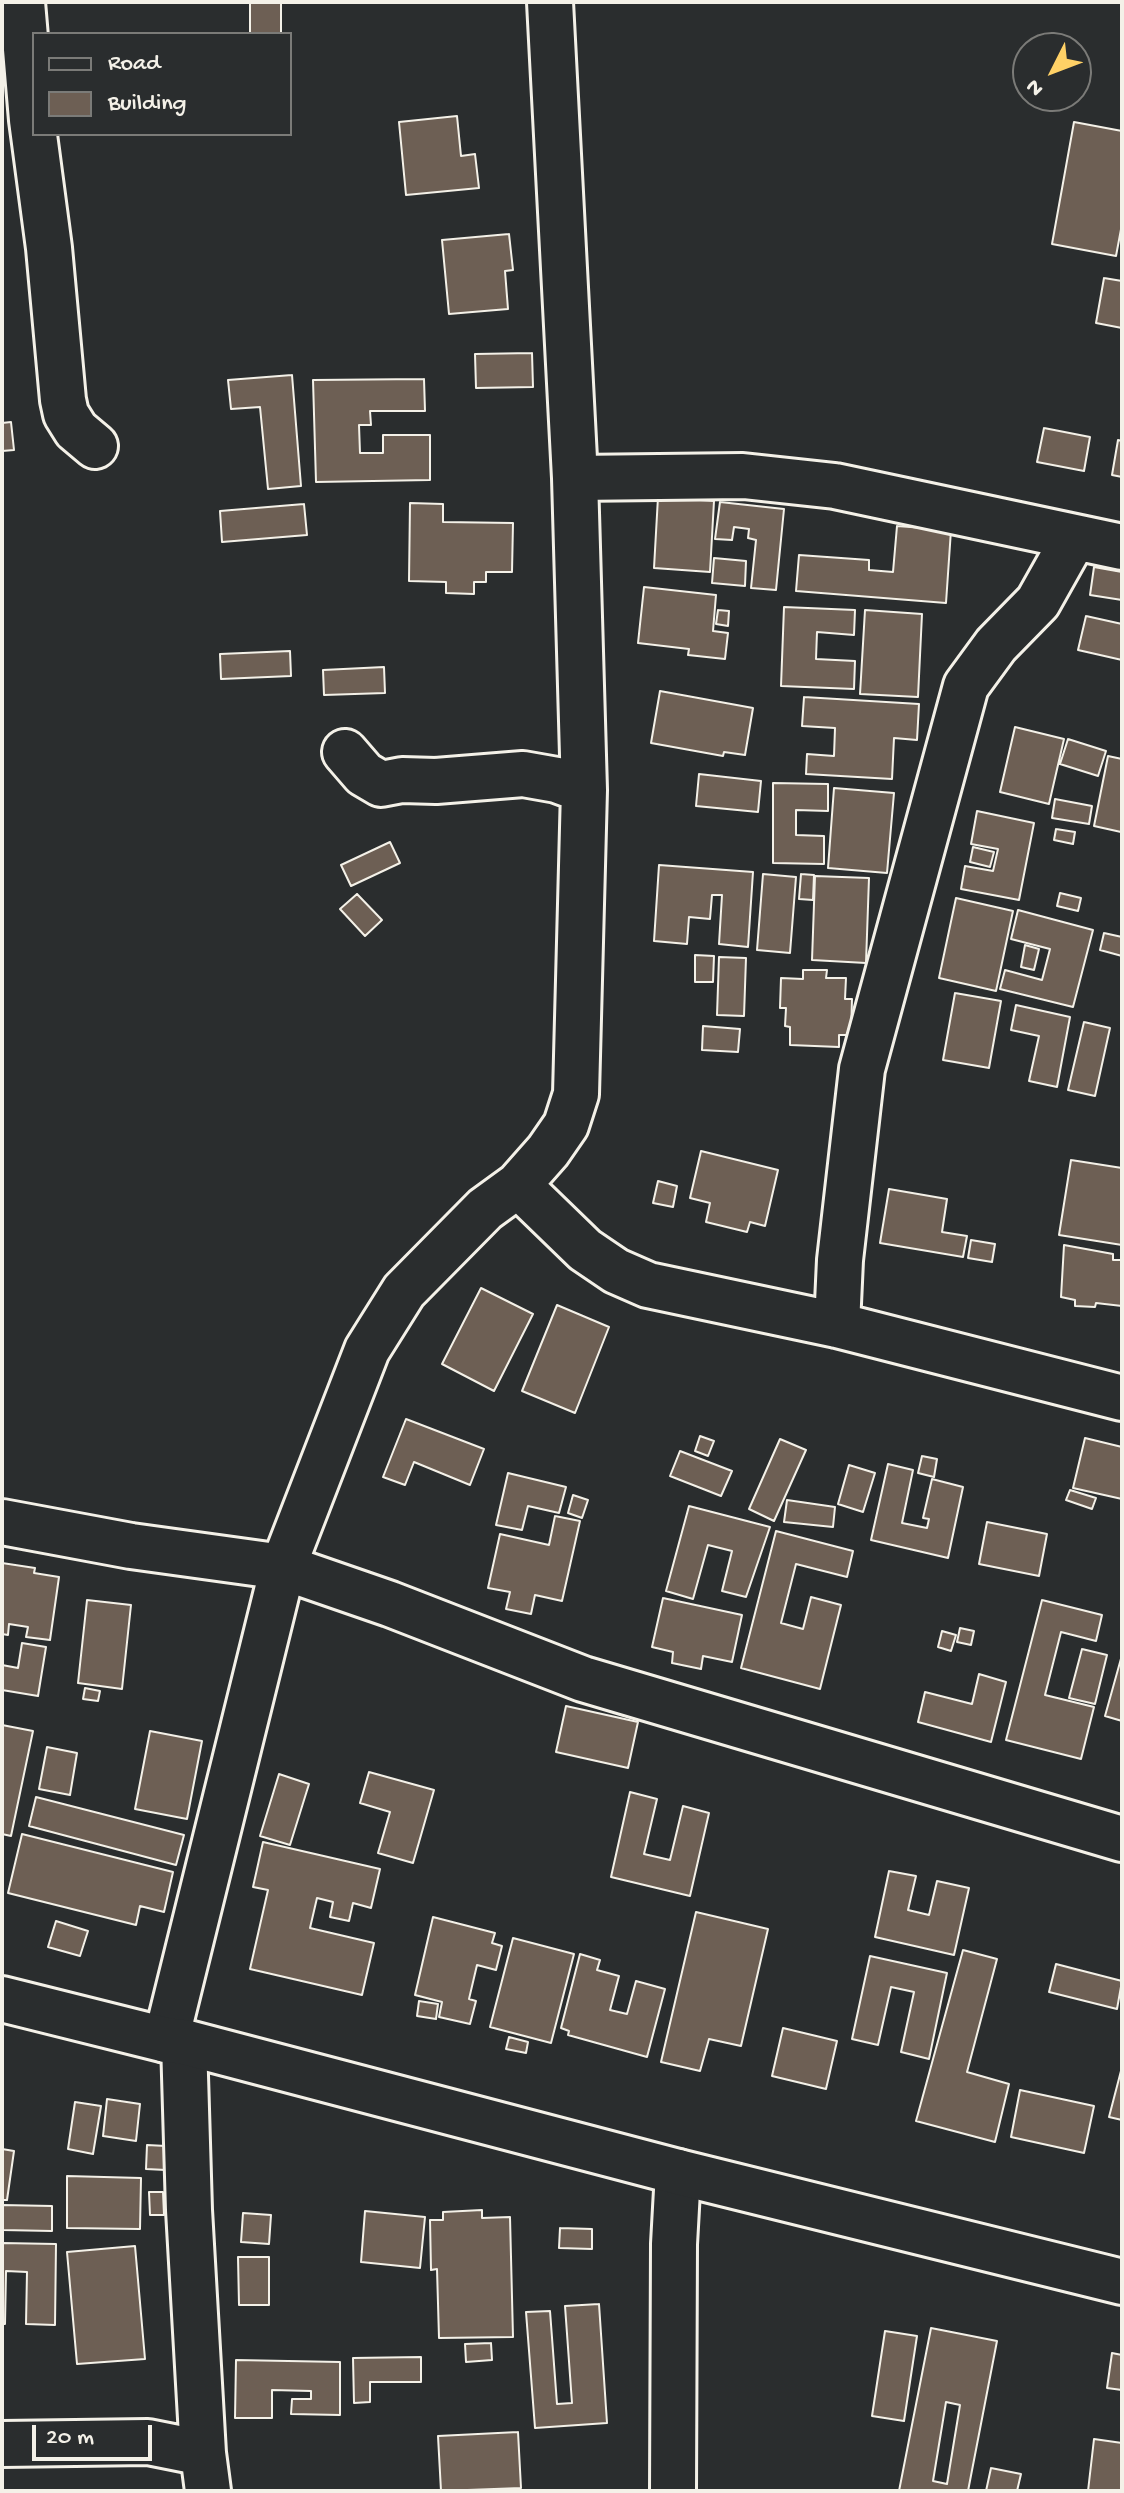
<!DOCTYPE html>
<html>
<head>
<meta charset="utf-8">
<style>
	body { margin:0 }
	#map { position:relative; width:1124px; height:2493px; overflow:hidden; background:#2a2d2e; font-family:"Gochi Hand",sans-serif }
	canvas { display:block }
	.frame { position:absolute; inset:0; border:4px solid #f4f1e8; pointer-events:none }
	.legend { position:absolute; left:32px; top:32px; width:260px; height:104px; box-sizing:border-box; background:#2a2d2e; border:2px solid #7b7b78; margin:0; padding:10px 14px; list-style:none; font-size:24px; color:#f4f1e8 }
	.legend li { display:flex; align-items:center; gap:16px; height:40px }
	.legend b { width:40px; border:2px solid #7b7b78 }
	.north { position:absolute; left:1012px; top:32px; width:80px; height:80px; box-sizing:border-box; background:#2a2d2e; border:2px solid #7b7b78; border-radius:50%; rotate:228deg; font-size:22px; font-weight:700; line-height:32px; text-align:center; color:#f4f1e8 }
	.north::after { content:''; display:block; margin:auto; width:28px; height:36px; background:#ffd166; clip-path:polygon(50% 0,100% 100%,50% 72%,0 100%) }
	.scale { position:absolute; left:32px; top:2425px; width:120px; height:36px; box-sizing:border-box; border:4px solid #f4f1e8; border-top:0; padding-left:10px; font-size:24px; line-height:28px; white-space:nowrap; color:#f4f1e8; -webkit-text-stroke:6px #2a2d2e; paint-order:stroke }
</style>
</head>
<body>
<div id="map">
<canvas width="1124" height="2493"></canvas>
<div class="frame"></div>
<ul class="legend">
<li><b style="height:10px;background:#2a2d2e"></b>Road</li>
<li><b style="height:22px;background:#6d5f54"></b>Building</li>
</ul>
<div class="north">N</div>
<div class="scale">20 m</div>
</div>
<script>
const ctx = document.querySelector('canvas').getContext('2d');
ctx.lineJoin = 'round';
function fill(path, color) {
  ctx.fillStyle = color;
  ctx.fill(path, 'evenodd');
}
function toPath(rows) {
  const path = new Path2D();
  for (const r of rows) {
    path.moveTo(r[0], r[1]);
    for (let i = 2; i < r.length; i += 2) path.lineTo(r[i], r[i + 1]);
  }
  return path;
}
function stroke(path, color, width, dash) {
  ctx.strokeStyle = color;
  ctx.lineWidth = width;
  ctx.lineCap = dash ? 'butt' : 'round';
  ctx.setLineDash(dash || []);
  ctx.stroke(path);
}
const building = toPath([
	[250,2,281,2,281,34,250,34,250,2],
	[457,116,461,156,475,154,479,188,406,195,399,122,457,116],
	[1074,122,1122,131,1122,224,1116,256,1052,244,1074,122],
	[509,234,513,270,505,271,508,309,449,314,442,240,509,234],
	[1104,278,1122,281,1122,328,1096,323,1104,278],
	[532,353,533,387,476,388,475,354,532,353],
	[292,375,301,486,268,489,260,407,231,409,228,380,292,375],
	[424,379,425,411,370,411,371,425,359,425,360,453,383,453,383,435,430,435,430,480,316,482,313,380,424,379],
	[11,422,14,450,2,451,2,423,11,422],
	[1044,428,1090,437,1084,471,1037,462,1044,428],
	[1118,440,1122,441,1122,477,1112,475,1118,440],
	[658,497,714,501,710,572,654,568,658,497],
	[720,502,784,509,776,590,751,588,756,540,748,538,749,529,734,527,732,540,715,539,720,502],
	[410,503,443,504,443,522,513,523,512,572,486,572,486,582,474,582,474,594,446,593,446,582,409,581,410,503],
	[304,504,307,535,222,542,220,511,304,504],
	[897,526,951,530,946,603,796,591,799,555,869,560,869,570,893,572,897,526],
	[714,558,746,561,745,586,712,583,714,558],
	[1094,567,1122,572,1122,600,1090,595,1094,567],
	[644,587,716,595,713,631,728,633,725,659,688,655,689,649,638,643,644,587],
	[784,607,855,610,854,635,817,632,816,659,855,661,854,689,781,686,784,607],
	[718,610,729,611,728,626,716,624,718,610],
	[865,610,922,614,918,697,860,694,865,610],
	[1086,616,1122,624,1122,660,1078,650,1086,616],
	[290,651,291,676,221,679,220,654,290,651],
	[384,667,385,693,324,695,323,670,384,667],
	[660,691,753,708,745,755,724,752,723,756,651,743,660,691],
	[804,697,919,704,917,740,894,738,892,779,806,774,807,754,834,756,835,728,802,726,804,697],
	[1015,727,1064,739,1049,804,1000,792,1015,727],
	[1068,739,1106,751,1098,776,1060,764,1068,739],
	[1108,756,1122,759,1121,832,1094,826,1108,756],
	[699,774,761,781,758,812,696,806,699,774],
	[773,783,828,784,828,811,796,810,796,835,824,836,824,864,773,863,773,783],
	[834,788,894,793,887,873,828,868,834,788],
	[1055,799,1092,806,1089,824,1052,818,1055,799],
	[977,811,1034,823,1019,900,961,889,965,866,993,871,998,849,971,844,977,811],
	[1056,829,1075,832,1073,844,1054,840,1056,829],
	[390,842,400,863,351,886,341,865,390,842],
	[973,847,994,852,990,867,970,862,973,847],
	[659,865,753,872,748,947,719,944,722,895,712,895,710,919,689,917,687,944,654,941,659,865],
	[763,874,796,877,790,953,757,950,763,874],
	[801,874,814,875,813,900,799,899,801,874],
	[815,876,869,878,866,963,812,960,815,876],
	[1060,893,1081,898,1078,911,1057,906,1060,893],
	[357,894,382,920,365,936,340,909,357,894],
	[956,898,1013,911,996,991,939,978,956,898],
	[1018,910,1093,930,1073,1007,1000,989,1005,970,1042,980,1050,949,1011,939,1018,910],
	[1104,933,1122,937,1122,956,1100,950,1104,933],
	[1025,945,1039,949,1034,970,1021,967,1025,945],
	[695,955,714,956,713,982,695,982,695,955],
	[719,957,746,958,744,1016,717,1015,719,957],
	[803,970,827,970,826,978,846,978,845,999,852,999,851,1035,839,1035,839,1047,790,1045,790,1027,785,1026,786,1008,780,1008,781,978,803,979,803,970],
	[955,993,1001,1001,989,1068,943,1060,955,993],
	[1016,1005,1070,1017,1057,1087,1029,1081,1039,1036,1011,1030,1016,1005],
	[1084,1022,1110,1028,1095,1096,1068,1090,1084,1022],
	[703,1026,740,1029,738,1052,702,1050,703,1026],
	[701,1151,778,1170,765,1226,750,1222,747,1232,706,1222,710,1203,690,1198,701,1151],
	[1071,1160,1122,1168,1122,1245,1059,1235,1071,1160],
	[658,1181,677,1186,673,1207,653,1203,658,1181],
	[889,1189,947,1199,942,1232,967,1236,963,1257,880,1243,889,1189],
	[971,1240,995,1244,992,1262,968,1258,971,1240],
	[1064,1245,1113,1254,1113,1260,1122,1260,1122,1306,1096,1303,1095,1307,1075,1306,1075,1300,1061,1297,1064,1245],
	[481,1288,533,1314,494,1391,442,1364,481,1288],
	[557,1305,609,1327,575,1413,522,1391,557,1305],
	[406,1419,484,1449,470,1485,414,1462,405,1485,383,1477,406,1419],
	[700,1436,714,1441,708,1456,695,1451,700,1436],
	[1085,1438,1122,1447,1122,1499,1073,1488,1085,1438],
	[780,1439,806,1450,774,1521,749,1509,780,1439],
	[680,1451,732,1471,721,1496,670,1476,680,1451],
	[922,1456,937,1459,934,1477,918,1473,922,1456],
	[888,1464,913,1470,902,1523,927,1528,929,1519,923,1518,932,1479,963,1487,948,1558,871,1540,888,1464],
	[849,1465,875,1473,863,1512,838,1504,849,1465],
	[508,1473,566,1487,559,1513,528,1506,522,1530,496,1525,508,1473],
	[1070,1490,1096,1498,1092,1509,1066,1500,1070,1490],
	[573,1495,588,1500,582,1518,568,1513,573,1495],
	[787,1500,835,1507,833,1527,784,1522,787,1500],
	[689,1506,770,1527,746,1597,722,1591,732,1551,708,1545,693,1599,666,1591,689,1506],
	[555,1516,580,1521,562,1601,535,1595,531,1614,506,1609,510,1592,488,1588,500,1534,549,1545,555,1516],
	[987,1522,1047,1534,1039,1576,979,1564,987,1522],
	[776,1531,853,1551,847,1577,796,1564,781,1623,803,1629,811,1597,841,1605,820,1689,741,1668,776,1531],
	[2,1563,35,1568,34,1573,59,1577,50,1640,26,1637,28,1627,9,1624,8,1635,2,1634,2,1563],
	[663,1598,742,1615,732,1662,703,1656,701,1669,672,1663,673,1652,652,1647,663,1598],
	[87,1600,131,1605,122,1689,78,1683,87,1600],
	[1042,1600,1102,1615,1096,1641,1061,1632,1045,1695,1094,1707,1081,1759,1006,1740,1042,1600],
	[960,1628,974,1631,971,1645,957,1642,960,1628],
	[942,1631,956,1635,951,1651,938,1647,942,1631],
	[22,1643,46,1647,38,1696,2,1690,2,1665,18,1668,22,1643],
	[1082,1649,1107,1655,1095,1704,1069,1698,1082,1649],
	[1122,1655,1122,1721,1105,1716,1122,1655],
	[979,1674,1006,1682,991,1742,918,1722,925,1692,972,1704,979,1674],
	[85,1688,100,1691,98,1701,83,1699,85,1688],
	[566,1706,638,1722,628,1768,556,1752,566,1706],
	[2,1725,33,1731,11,1836,2,1834,2,1725],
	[150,1731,202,1741,187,1819,135,1809,150,1731],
	[47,1747,77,1753,70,1795,39,1789,47,1747],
	[369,1772,434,1790,413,1863,378,1853,390,1812,360,1803,369,1772],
	[279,1774,309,1784,290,1845,260,1836,279,1774],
	[630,1792,657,1799,644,1854,670,1860,683,1806,709,1813,690,1896,611,1877,630,1792],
	[36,1797,184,1835,176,1865,29,1826,36,1797],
	[22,1834,173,1872,164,1912,140,1906,136,1925,8,1893,22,1834],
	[263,1842,380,1869,371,1908,353,1903,349,1921,330,1917,333,1902,317,1898,310,1928,374,1943,362,1995,250,1969,268,1890,253,1887,263,1842],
	[889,1871,916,1876,908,1910,929,1915,937,1881,969,1888,954,1955,875,1937,889,1871],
	[696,1912,768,1929,741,2046,709,2039,700,2071,661,2062,696,1912],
	[433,1917,495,1933,492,1943,502,1946,496,1970,477,1965,469,1999,476,2001,470,2024,439,2017,442,2002,415,1995,433,1917],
	[56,1921,88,1931,80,1956,48,1947,56,1921],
	[513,1938,574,1954,551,2043,490,2027,513,1938],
	[963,1950,997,1959,967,2072,1009,2084,995,2142,916,2121,963,1950],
	[580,1954,600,1960,597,1970,619,1976,610,2010,627,2014,636,1981,665,1989,647,2057,568,2035,569,2031,561,2028,580,1954],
	[870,1956,947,1973,929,2059,901,2052,914,1992,891,1987,878,2045,852,2039,870,1956],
	[1056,1964,1122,1981,1117,2009,1049,1992,1056,1964],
	[419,2001,438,2004,436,2019,417,2016,419,2001],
	[783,2028,837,2041,826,2089,772,2076,783,2028],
	[509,2037,528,2042,526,2053,506,2049,509,2037],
	[1122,2067,1122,2120,1109,2117,1122,2067],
	[1020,2090,1094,2106,1084,2153,1011,2137,1020,2090],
	[107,2099,140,2104,136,2141,103,2136,107,2099],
	[75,2102,101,2106,93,2154,68,2149,75,2102],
	[147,2145,166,2146,166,2170,146,2169,147,2145],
	[2,2149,14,2151,7,2200,2,2200,2,2149],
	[67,2176,141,2178,140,2229,67,2228,67,2176],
	[149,2192,163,2192,164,2215,150,2215,149,2192],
	[2,2205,52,2206,52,2231,2,2230,2,2205],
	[482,2210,482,2218,510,2217,513,2337,439,2338,437,2269,431,2270,430,2220,443,2220,443,2212,482,2210],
	[365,2211,425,2217,420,2268,361,2262,365,2211],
	[243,2213,271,2215,269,2244,241,2242,243,2213],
	[560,2228,592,2229,592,2249,559,2248,560,2228],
	[2,2243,56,2244,55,2325,26,2324,27,2272,6,2271,5,2324,2,2324,2,2243],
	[135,2246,145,2359,77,2364,67,2252,135,2246],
	[238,2257,269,2257,269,2305,239,2305,238,2257],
	[599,2304,607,2423,535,2428,526,2312,550,2311,557,2404,572,2403,565,2306,599,2304],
	[931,2328,997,2341,968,2491,899,2491,931,2328],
	[946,2402,960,2405,947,2484,933,2481,946,2402],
	[885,2331,917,2336,904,2421,872,2416,885,2331],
	[491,2343,492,2360,466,2362,465,2344,491,2343],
	[1112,2353,1122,2355,1122,2390,1107,2388,1112,2353],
	[421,2357,421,2382,370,2382,370,2402,354,2403,353,2358,421,2357],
	[236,2360,340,2362,340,2415,291,2414,292,2399,311,2399,311,2391,272,2390,272,2418,235,2418,236,2360],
	[518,2432,521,2488,441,2491,438,2436,518,2432],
	[1094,2439,1122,2443,1122,2491,1088,2491,1094,2439],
	[991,2468,1021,2474,1017,2491,986,2491,991,2468]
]);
fill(building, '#6d5f54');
stroke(building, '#f4f1e8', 2);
const street = toPath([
	[22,2,32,120,49,248,63,400,66,414,76,430,95,446],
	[575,478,743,476,835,486,1122,547],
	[345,752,364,774,381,784,402,780,436,781,523,774,557,780,584,790],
	[518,1185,585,1250,616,1271,648,1285,837,1325,1122,1398],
	[837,1325,840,1260,862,1069,966,686,996,645,1038,602,1074,538],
	[2,1522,131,1546,283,1567,390,1604,583,1679,1122,1839],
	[166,2040,283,1567,367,1350,404,1291,485,1209,518,1185,548,1151,566,1125,576,1094,584,790,575,478,550,2],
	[184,2042,189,2210,203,2453,208,2491],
	[2,2444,148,2442,203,2453],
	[673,2491,674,2244,678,2172]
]);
const secondary = toPath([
	[2,1999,166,2040,184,2042,678,2172,1122,2282]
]);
stroke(street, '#f4f1e8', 50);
stroke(secondary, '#f4f1e8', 50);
stroke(street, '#2a2d2e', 44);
stroke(secondary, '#2a2d2e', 44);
</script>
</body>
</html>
